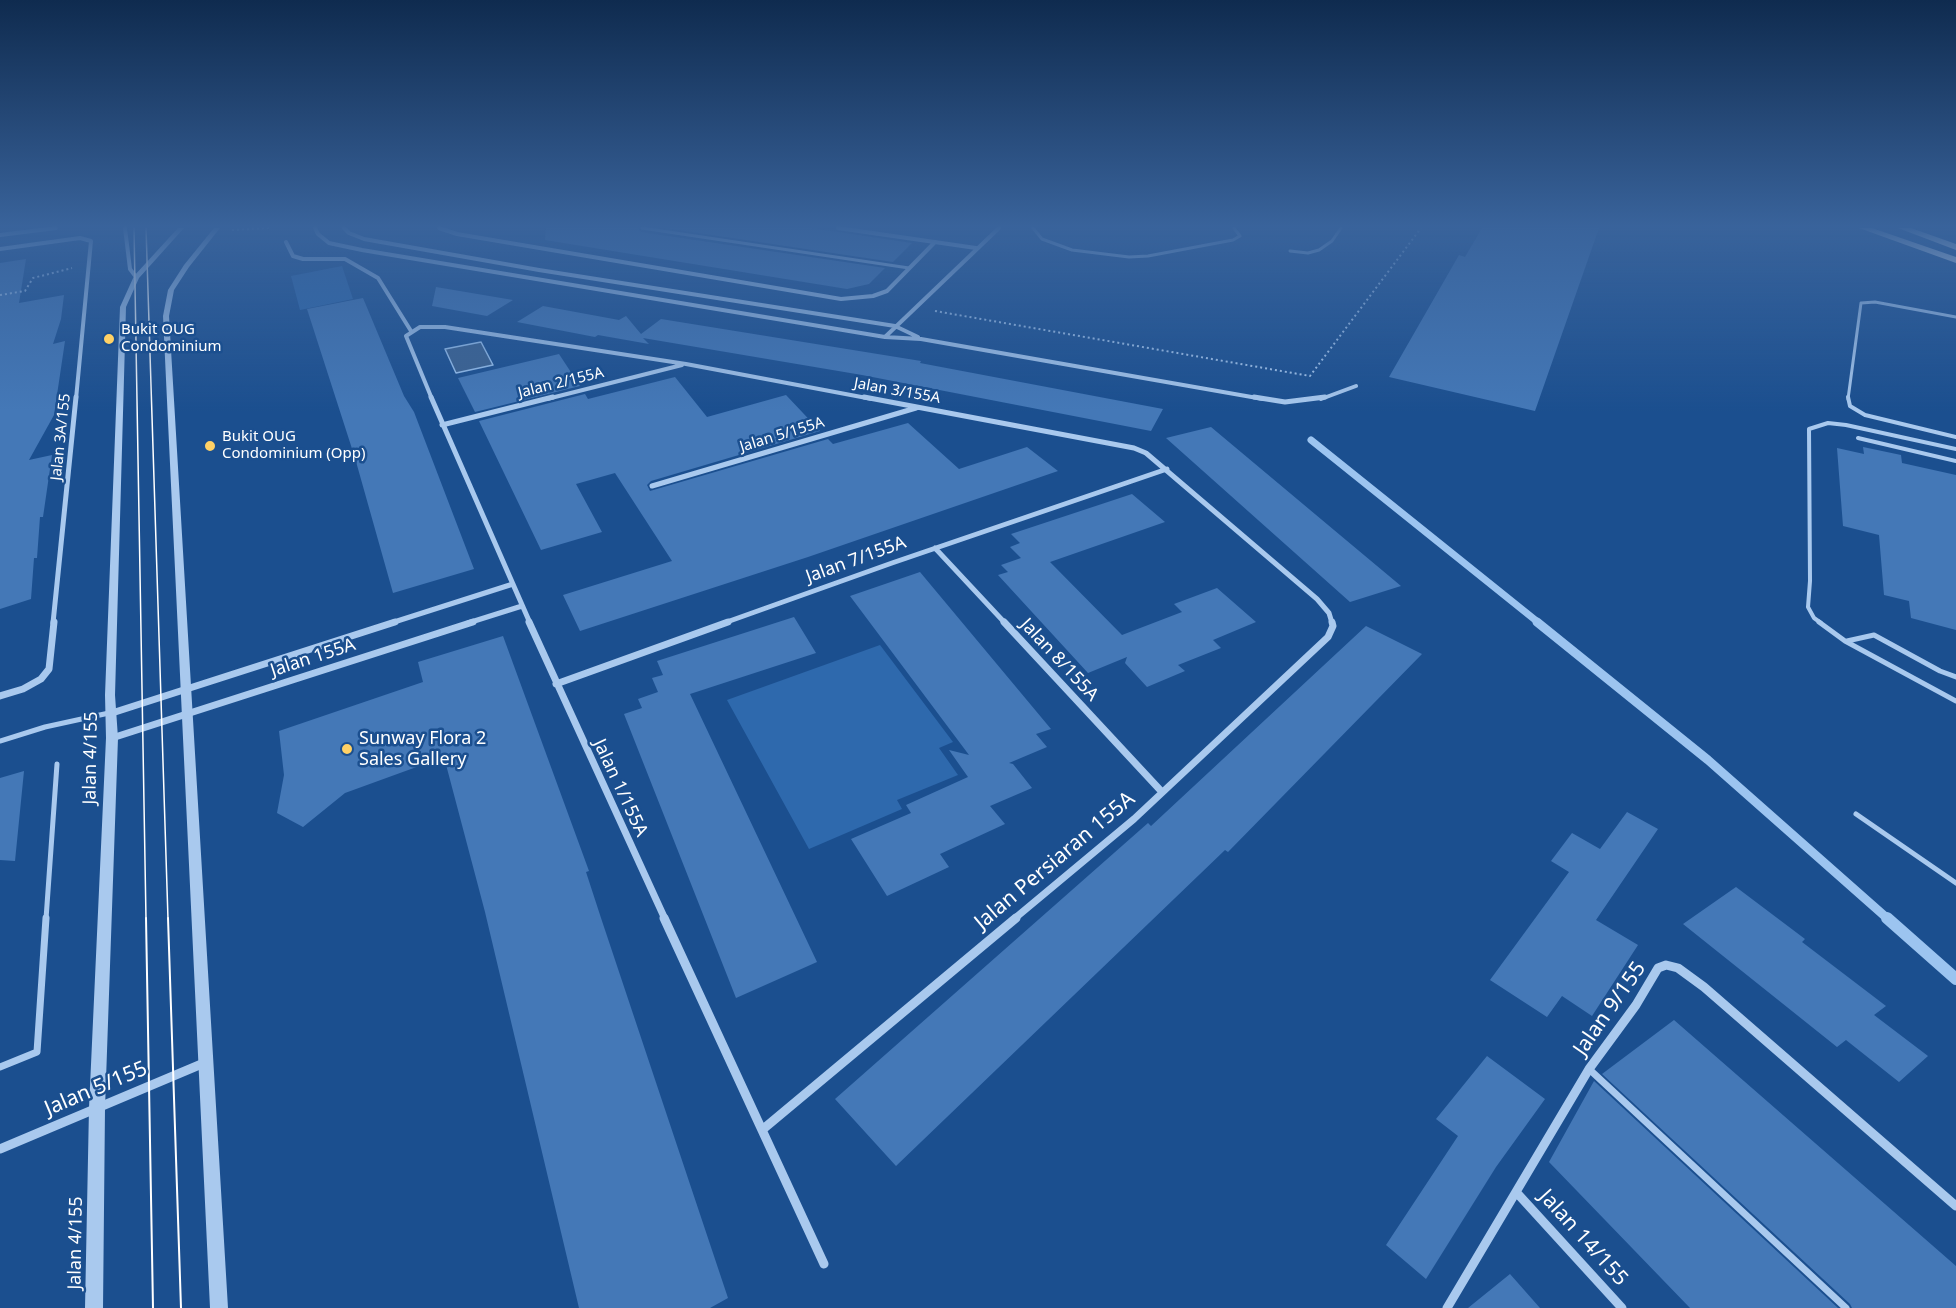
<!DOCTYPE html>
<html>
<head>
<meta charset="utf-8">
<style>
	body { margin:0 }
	canvas { display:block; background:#1b4f8f }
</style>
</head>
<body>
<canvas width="1956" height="1308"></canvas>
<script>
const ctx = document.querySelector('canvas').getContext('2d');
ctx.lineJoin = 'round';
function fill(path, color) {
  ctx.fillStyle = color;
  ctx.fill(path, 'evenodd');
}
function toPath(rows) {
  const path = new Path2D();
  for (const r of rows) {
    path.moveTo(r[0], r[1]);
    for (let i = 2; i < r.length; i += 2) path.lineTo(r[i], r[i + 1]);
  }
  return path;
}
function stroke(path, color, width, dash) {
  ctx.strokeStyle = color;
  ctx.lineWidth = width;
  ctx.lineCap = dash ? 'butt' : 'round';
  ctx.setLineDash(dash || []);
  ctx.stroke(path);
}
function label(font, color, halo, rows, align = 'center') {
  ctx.font = font + ' "Noto Sans",sans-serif';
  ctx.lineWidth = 5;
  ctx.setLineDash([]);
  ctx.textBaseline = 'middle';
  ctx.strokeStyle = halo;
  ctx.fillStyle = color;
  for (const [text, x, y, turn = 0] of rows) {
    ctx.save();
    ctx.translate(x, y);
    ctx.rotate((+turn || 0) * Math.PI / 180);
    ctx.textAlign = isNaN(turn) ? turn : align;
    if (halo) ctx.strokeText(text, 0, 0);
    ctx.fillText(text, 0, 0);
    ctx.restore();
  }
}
fill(toPath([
	[342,266,353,299,300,310,291,276],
	[880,645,953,742,939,748,958,775,897,800,902,809,809,849,727,700]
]), '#2e69ad');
const water = toPath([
	[481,342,493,365,456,373,445,349,481,342]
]);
fill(water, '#3c6290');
stroke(water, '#9cc4f0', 1.5);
stroke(toPath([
	[1311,440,1539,623]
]), '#9cc4f0', 7);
stroke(toPath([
	[1537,622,1708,760,1888,919]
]), '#9cc4f0', 9);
stroke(toPath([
	[1887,918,1956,979]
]), '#9cc4f0', 12);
fill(toPath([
	[546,228,638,228,641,232,885,268,869,284,847,289,545,240],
	[665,228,811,228,912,243,893,262],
	[1482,228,1599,228,1535,411,1389,377,1459,255,1465,257],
	[26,259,19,303,64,295,61,319,53,344,65,341,54,415,29,460,52,455,43,517,40,517,37,558,34,558,31,599,0,609,0,263],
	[436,287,513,300,487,316,432,306],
	[363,298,404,396,414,412,474,569,393,593,355,458,307,309],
	[543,306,619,320,626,316,641,334,661,319,921,361,920,363,1163,409,1151,431,862,375,643,338,649,344,598,335,595,337,517,322],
	[559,354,580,386,475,412,458,378],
	[675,377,707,417,786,395,820,431,651,481,647,485,650,491,828,439,833,444,908,423,959,469,1027,447,1058,471,808,557,580,631,563,595,672,561,615,473,576,484,602,532,541,550,479,421,585,394,588,399],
	[1211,427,1334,530,1401,586,1350,602,1166,438],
	[1863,447,1901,455,1902,463,1956,475,1956,630,1911,618,1909,601,1884,595,1879,535,1843,526,1837,448,1864,454],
	[1132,494,1165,522,1050,562,1122,635,1182,612,1174,604,1217,588,1256,622,1213,640,1221,648,1178,665,1185,671,1147,687,1125,663,1127,657,1088,673,998,575,1008,572,1001,565,1021,558,1010,547,1020,543,1011,534],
	[920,572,1051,729,1036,734,1047,747,1009,763,1013,764,1032,788,990,806,1005,824,940,854,949,867,887,896,851,839,911,813,906,805,968,777,949,750,969,755,850,596],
	[794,617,816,653,690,694,817,962,736,998,624,714,642,708,638,699,658,692,652,678,663,675,657,661],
	[1366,626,1422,654,1228,852,1225,850,896,1166,835,1099,1148,823,1151,826],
	[503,636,589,871,586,872,601,918,728,1298,710,1308,579,1308,485,912,444,757,345,793,303,827,277,813,284,775,279,731,423,682,418,662],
	[24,771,15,861,0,860,0,778],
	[1627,812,1658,829,1596,920,1638,945,1592,1016,1562,996,1547,1017,1490,980,1569,872,1551,861,1572,833,1600,849],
	[1736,887,1805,939,1802,942,1886,1006,1874,1015,1928,1056,1899,1082,1846,1040,1837,1047,1683,924],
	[1674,1020,1956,1266,1956,1308,1852,1308,1850,1304,1602,1074],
	[1487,1056,1545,1099,1496,1167,1426,1279,1386,1245,1458,1136,1436,1119],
	[1594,1081,1838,1308,1690,1308,1549,1162],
	[1510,1274,1540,1308,1468,1308]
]), '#4478b7');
stroke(toPath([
	[232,230,270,228],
	[0,295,25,291,33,278,72,268],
	[935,311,1310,376,1421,228]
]), '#a9c9ee', 2, [2, 3]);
stroke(toPath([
	[642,228,909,268],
	[1033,228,1042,239,1072,250,1129,257,1148,256,1233,240,1240,236,1234,228],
	[1290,251,1308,253,1319,250,1332,241,1341,228],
	[1848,399,1861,303,1875,302,1956,317]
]), '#a9c9ee', 3);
stroke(toPath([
	[1848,397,1850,406,1865,415,1956,437],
	[1858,438,1956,461],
	[1821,623,1814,618,1808,607,1810,581,1809,429,1828,423,1846,425,1956,449]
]), '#a9c9ee', 4);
stroke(toPath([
	[1819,622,1845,641,1956,701],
	[1847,641,1874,635,1940,671,1956,677],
	[0,741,45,727,109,713],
	[1856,814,1956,883],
	[46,919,57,764]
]), '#a9c9ee', 5);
stroke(toPath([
	[0,1067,37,1052,46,918],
	[1589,1069,1846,1308]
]), '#a9c9ee', 7);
stroke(toPath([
	[125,228,130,269,136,277],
	[315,228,318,234,329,243,362,250,885,337,921,339,1263,399],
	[344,228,349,233,364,239,539,270,895,326,918,337],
	[439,228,457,234,841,299,873,296,887,291,935,242],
	[838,228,976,248],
	[0,235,56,228],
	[286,242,293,256,303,259,345,259,378,278,411,331],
	[0,249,80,238,91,241,76,399],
	[885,337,999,228],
	[432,399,406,336,420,327,445,327,686,364,872,399],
	[547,399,682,365],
	[1321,399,1356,386]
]), '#a9c9ee', 4);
stroke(toPath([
	[431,397,530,623],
	[864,397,1134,448,1146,453,1317,599,1329,613,1332,623],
	[1254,397,1285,402,1325,397],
	[442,425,553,397],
	[652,486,916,408],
	[935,548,1005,623],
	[53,623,76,397],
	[391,623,513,584],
	[468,623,522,606],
	[724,623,892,563,1167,469]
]), '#a9c9ee', 5);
stroke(toPath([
	[529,622,665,919],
	[1004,622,1162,792],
	[556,684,728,622],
	[0,696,23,689,41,679,49,669,54,622],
	[112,713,395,622],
	[112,738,473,622],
	[1014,919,1134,819,1328,637,1333,626,1332,622]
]), '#a9c9ee', 7);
stroke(toPath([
	[664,918,762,1130],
	[762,1130,824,1264],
	[762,1130,1016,918],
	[0,1149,204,1063],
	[1517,1193,1622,1308],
	[1447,1308,1589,1069,1636,1005,1658,968,1666,965,1678,968,1704,987,1956,1206]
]), '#a9c9ee', 9);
fill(toPath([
	[178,228,184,228,139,278,126,307,115,695,118,738,105,1108,103,1308,85,1308,89,1108,106,738,105,695,120,307,134,276,178,228],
	[214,228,220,228,189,267,174,290,169,316,228,1308,210,1308,163,316,168,290,184,265,214,228]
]), '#a9c9ee');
fill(toPath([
	[1859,228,1872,228,1956,257,1956,263,1859,228],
	[1898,228,1911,228,1956,244,1956,250,1898,228]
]), '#f8faff');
stroke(toPath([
	[134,228,146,919],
	[146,228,168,919]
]), '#fff', 1.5);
stroke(toPath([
	[146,918,153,1308],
	[168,918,181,1308]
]), '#fff', 2);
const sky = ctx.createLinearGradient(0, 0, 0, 411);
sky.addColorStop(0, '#0f2b4f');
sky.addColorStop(0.55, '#39639b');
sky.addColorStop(1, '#39639b00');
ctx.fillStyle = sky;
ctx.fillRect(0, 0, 1956, 411);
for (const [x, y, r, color] of [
	[109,339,6,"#ffd166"],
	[210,446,6,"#ffd166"],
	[347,749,6,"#ffd166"]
]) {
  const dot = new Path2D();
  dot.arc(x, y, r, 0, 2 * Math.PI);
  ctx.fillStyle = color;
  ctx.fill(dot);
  stroke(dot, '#1b4f8f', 2);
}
label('15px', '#fff', '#1b4f8f', [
	["Bukit OUG",121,330],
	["Condominium",121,347],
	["Bukit OUG",222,437],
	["Condominium (Opp)",222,454]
], 'left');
label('15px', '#fff', '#1b4f8f', [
	["Jalan 2/155A",561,383,-14],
	["Jalan 3/155A",897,391,10],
	["Jalan 5/155A",782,435,-17],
	["Jalan 3A/155",61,437,-84]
]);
label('18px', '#fff', '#1b4f8f', [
	["Jalan 7/155A",856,560,-20],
	["Jalan 155A",313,658,-18],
	["Jalan 8/155A",1059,660,47],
	["Jalan 4/155",91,758,-89],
	["Jalan 1/155A",620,788,65],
	["Jalan 4/155",76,1243,-89]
]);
label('18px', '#fff', '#1b4f8f', [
	["Sunway Flora 2",359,739],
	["Sales Gallery",359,760]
], 'left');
label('21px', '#fff', '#1b4f8f', [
	["Jalan Persiaran 155A",1055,861,-40],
	["Jalan 9/155",1610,1009,-55],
	["Jalan 5/155",96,1089,-23],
	["Jalan 14/155",1583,1238,48]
]);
</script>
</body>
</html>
